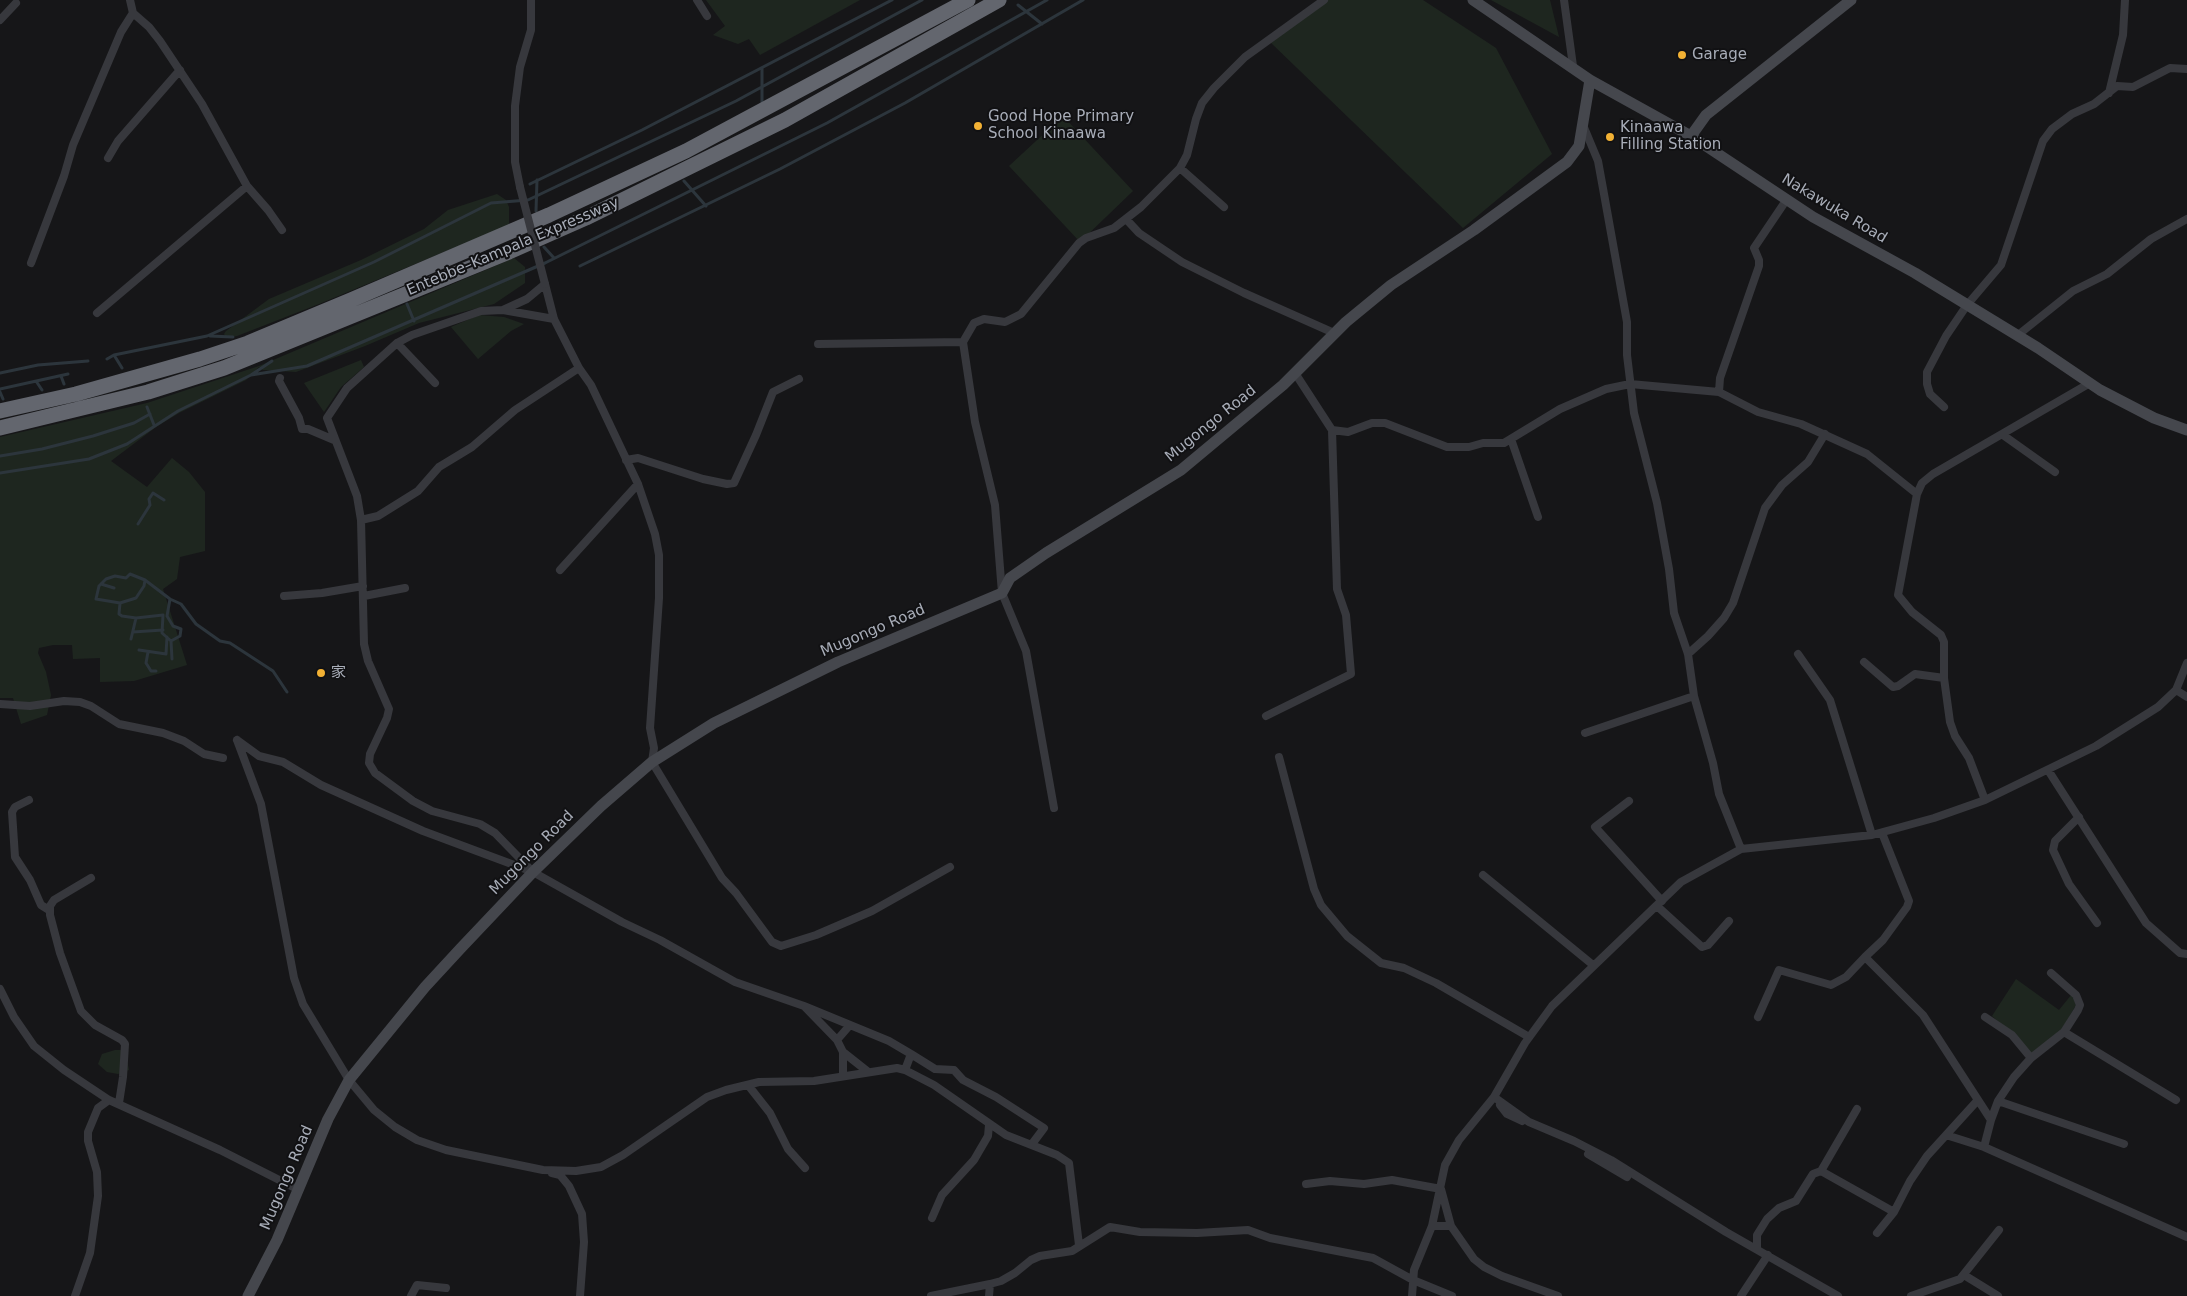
<!DOCTYPE html>
<html>
<head>
<meta charset="utf-8">
<style>
	body { margin:0 }
	canvas { display:block; background:#161618 }
</style>
</head>
<body>
<canvas width="2187" height="1296"></canvas>
<script>
const ctx = document.querySelector('canvas').getContext('2d');
ctx.lineJoin = 'round';
function fill(path, color) {
  ctx.fillStyle = color;
  ctx.fill(path, 'evenodd');
}
function toPath(rows) {
  const path = new Path2D();
  for (const r of rows) {
    path.moveTo(r[0], r[1]);
    for (let i = 2; i < r.length; i += 2) path.lineTo(r[i], r[i + 1]);
  }
  return path;
}
function stroke(path, color, width, dash) {
  ctx.strokeStyle = color;
  ctx.lineWidth = width;
  ctx.lineCap = dash ? 'butt' : 'round';
  ctx.setLineDash(dash || []);
  ctx.stroke(path);
}
function label(font, color, halo, rows, align = 'center') {
  ctx.font = font + ' "DejaVu Sans","Noto Sans SC",sans-serif';
  ctx.lineWidth = 4;
  ctx.setLineDash([]);
  ctx.textBaseline = 'middle';
  ctx.strokeStyle = halo;
  ctx.fillStyle = color;
  for (const [text, x, y, turn = 0] of rows) {
    ctx.save();
    ctx.translate(x, y);
    ctx.rotate((+turn || 0) * Math.PI / 180);
    ctx.textAlign = isNaN(turn) ? turn : align;
    if (halo) ctx.strokeText(text, 0, 0);
    ctx.fillText(text, 0, 0);
    ctx.restore();
  }
}
fill(toPath([
	[706,0,860,0,760,55,749,39,738,44,713,35,725,26],
	[1318,0,1423,0,1496,48,1552,154,1463,228,1269,41],
	[1491,0,1550,0,1559,37],
	[1063,116,1133,191,1080,242,1009,166],
	[497,194,506,200,509,207,509,225,319,304,237,336,226,338,224,334,226,331,269,299,361,260,424,229,448,210],
	[514,258,525,267,525,283,494,304,419,323,365,346,296,372,263,370,259,367,246,380,179,413,156,427,111,461,147,487,172,458,189,472,205,492,205,551,180,557,177,579,163,589,187,665,134,681,100,682,100,658,73,659,72,645,53,645,39,648,38,653,46,672,51,695,47,715,21,724,13,698,0,698,0,437,147,403,259,366],
	[479,315,504,317,524,324,511,331,478,359,451,327],
	[361,360,364,367,341,387,324,412,304,383],
	[2016,979,2059,1010,2072,994,2076,1005,2062,1029,2032,1054,1992,1016],
	[115,1050,125,1050,129,1070,118,1074,107,1072,98,1064,102,1054]
]), '#1e261f');
stroke(toPath([
	[1018,5,1042,24],
	[762,104,762,68],
	[684,181,706,206],
	[530,184,642,130,892,0],
	[536,211,537,180],
	[544,247,554,258],
	[580,266,780,169,905,103,1083,0],
	[407,304,414,321],
	[210,336,233,337],
	[114,355,122,368],
	[107,359,114,355,207,336,374,262,491,203,528,200,736,101,922,0],
	[0,373,38,365,88,361],
	[251,375,307,366,545,263,827,123,1047,0],
	[61,376,64,384],
	[36,381,42,390],
	[0,389,68,374],
	[0,392,3,399],
	[147,407,154,425],
	[0,456,42,449,93,436,134,423,150,414],
	[0,473,89,459,127,444,178,411,251,375,272,361],
	[138,524,150,505,149,499,153,493,164,500],
	[145,580,144,586,136,598,120,603,96,599,99,586,106,579,115,576,126,578,130,574,145,580,170,599,181,604,196,624,220,641,230,643,273,671,287,692],
	[101,584,114,588],
	[170,599,167,616,173,626,181,629,180,636,171,641,172,659],
	[120,603,119,614,122,616,136,618,163,615,162,633,171,641],
	[133,632,163,630],
	[131,639,136,618],
	[139,650,166,654,167,637],
	[148,652,146,663,151,671,156,671]
]), '#2c353c', 3);
stroke(toPath([
	[130,0,133,13,149,27,160,41,202,104,247,186,268,210,282,230],
	[697,0,707,16],
	[1564,0,1573,66],
	[0,20,16,3],
	[2109,93,2123,35,2125,0],
	[1583,125,1598,161,1604,194,1627,322,1627,355,1634,413,1657,503,1669,569,1674,613,1688,654,1694,696,1713,763,1719,794,1741,849],
	[108,158,118,141,180,70],
	[1180,168,1224,207],
	[520,187,515,162,515,106,520,67,531,30,531,0],
	[1787,199,1754,248,1759,260,1759,266,1720,378,1719,392,1758,412,1801,424,1867,454,1917,494],
	[1126,219,1139,233,1182,262,1244,293,1334,333],
	[31,263,64,176,73,145,121,32,133,13],
	[503,310,554,319],
	[97,313,247,186],
	[2018,335,2073,291,2107,274,2151,239,2187,219],
	[963,342,974,323,984,319,1005,322,1021,314,1079,243,1086,238,1114,228,1141,207,1180,168,1187,155,1196,119,1202,103,1214,88,1245,57,1324,0],
	[397,343,435,383],
	[818,344,963,342,975,422,995,505,1002,593,1026,651,1054,808],
	[280,378,279,381,299,418,302,429,308,429,334,440],
	[1944,407,1930,394,1927,384,1927,372,1946,336,1967,305,2001,265,2043,141,2052,129,2072,114,2094,104,2117,86,2133,87,2170,68,2187,69],
	[1332,430,1348,432,1372,423,1385,423,1447,447,1469,447,1483,443,1504,443,1560,409,1606,389,1630,384,1719,392],
	[2003,435,2055,472],
	[1511,439,1538,517],
	[626,460,638,458,703,479,727,484,734,483,756,435,773,392,799,379],
	[361,520,378,516,418,491,439,467,472,447,515,410,579,368],
	[560,570,638,484],
	[284,596,322,593,363,586],
	[364,596,405,588],
	[1688,654,1708,636,1724,618,1733,603,1765,508,1782,485,1808,462,1825,434],
	[1798,654,1830,700,1872,835],
	[1864,662,1893,687,1898,686,1915,674,1944,678],
	[2176,690,2187,697],
	[0,704,30,706,64,701,80,702,91,706,119,724,163,733,184,741,204,754,223,758],
	[1266,716,1351,674,1346,615,1337,589,1332,430,1295,373],
	[1585,733,1694,696],
	[237,740,261,804,294,978,303,1004,349,1080,374,1110,395,1127,417,1140,446,1150,543,1170,576,1171,601,1167,623,1155,707,1097,726,1090,759,1082,814,1081,897,1068,905,1070,934,1085,1006,1135,1057,1155,1069,1163,1079,1245],
	[237,740,259,756,283,762,321,785,423,831,533,872,622,922,660,940,735,982,804,1006],
	[1279,757,1314,889,1321,905,1347,936,1381,963,1404,968,1436,983,1529,1037],
	[2048,770,2146,923,2180,953,2187,954],
	[29,800,15,807,12,812,15,857,30,880,41,905,49,910],
	[1985,800,1969,758,1955,736,1950,722,1944,678,1944,642,1941,635,1912,612,1898,595,1917,494,1922,483,1933,474,2090,383],
	[1629,801,1595,827,1662,901],
	[2079,817,2055,841,2053,850,2069,884,2097,923],
	[1882,833,1909,901,1907,907,1883,940,1865,957,1923,1015,1991,1120,1998,1101,2014,1077,2031,1058,2064,1032,2078,1010,2080,1005,2076,995,2051,973],
	[533,872,495,833,480,824,432,811,413,801,375,773,369,763,370,754,387,718,389,709,368,661,364,644,361,520,357,496,327,418,347,388,397,343,412,335,481,311,503,310,527,299,545,284,554,319,579,368,591,385,638,484,655,534,659,555,659,598,650,728,654,748,652,762,722,878,736,893,772,942,781,946,816,935,872,911,950,867],
	[1483,875,1593,965],
	[91,878,54,900,50,906,50,915,60,953,81,1011,95,1025,122,1040,125,1044,123,1077,119,1103],
	[1657,906,1702,947,1708,945,1729,921],
	[0,989,14,1017,34,1046,64,1070,109,1100,220,1150,299,1190],
	[1758,1017,1779,970,1831,985,1846,977,1865,957],
	[1985,1017,2012,1035,2031,1058],
	[2064,1032,2176,1100],
	[837,1040,850,1025],
	[843,1052,867,1071],
	[911,1054,935,1069,954,1070,963,1080,996,1097,1044,1128,1032,1144],
	[843,1076,843,1052,837,1040,804,1006,889,1041,911,1054,905,1070],
	[748,1085,770,1113,788,1149,805,1168],
	[1494,1097,1529,1122,1574,1141,1611,1160,1726,1232,1838,1296],
	[1998,1101,2124,1144],
	[1500,1105,1507,1114,1522,1121],
	[1946,1135,1984,1147,2187,1237],
	[1984,1147,1991,1120],
	[1588,1154,1627,1177],
	[1821,1171,1857,1109],
	[552,1173,560,1175,569,1186,582,1214,584,1242,580,1296],
	[1306,1184,1330,1181,1364,1184,1392,1180,1441,1189,1451,1226,1474,1259,1484,1267,1502,1276,1558,1296],
	[932,1218,942,1195,974,1160,988,1136,989,1125],
	[1432,1226,1451,1226],
	[1877,1233,1894,1212],
	[1757,1249,1757,1235,1767,1219,1779,1208,1796,1201,1813,1174,1821,1171,1894,1212,1910,1181,1927,1156,1977,1101],
	[1964,1275,1998,1296],
	[75,1296,90,1253,98,1196,97,1172,88,1141,88,1132,98,1108,109,1100],
	[411,1296,417,1285,446,1288],
	[931,1296,990,1284],
	[989,1296,990,1284,1001,1281,1015,1273,1031,1260,1040,1256,1072,1251,1110,1227,1140,1232,1197,1233,1248,1230,1270,1238,1373,1258,1413,1280,1452,1296],
	[1412,1296,1414,1270,1432,1226,1445,1165,1459,1140,1494,1097,1525,1043,1552,1006,1681,882,1741,849,1872,835,1934,818,1985,800,2096,746,2158,707,2176,690,2187,663],
	[1741,1296,1768,1255],
	[1911,1296,1960,1279,1999,1230]
]), '#37383d', 8);
stroke(toPath([
	[1473,0,1590,80,1691,136,1813,217,1915,273,2038,348,2100,390,2154,418,2187,430],
	[1691,136,1706,115,1851,0],
	[248,1296,277,1240,328,1119,349,1080,425,987,461,948,533,872,601,806,652,762,714,723,838,662,1002,593,1010,578,1046,553,1181,470,1283,385,1346,322,1391,285,1474,230,1567,162,1579,146,1590,80]
]), '#45474d', 11);
stroke(toPath([
	[0,411,76,394,200,359,248,343,351,300,549,215,686,151,968,0],
	[0,428,148,392,224,368,509,252,586,218,785,120,999,0]
]), '#63666e', 15);
stroke(toPath([
	[520,187,545,284]
]), '#37383d', 8);
for (const [x, y, r, color] of [
	[1682,55,5,"#f2b134"],
	[978,126,5,"#f2b134"],
	[1610,137,5,"#f2b134"],
	[321,673,5,"#f2b134"]
]) {
  const dot = new Path2D();
  dot.arc(x, y, r, 0, 2 * Math.PI);
  ctx.fillStyle = color;
  ctx.fill(dot);
  stroke(dot, '#111113', 2);
}
label('15px', '#a8adb8', '#111113', [
	["Garage",1692,55],
	["Good Hope Primary",988,117],
	["School Kinaawa",988,134],
	["Kinaawa",1620,128],
	["Filling Station",1620,145],
	["家",331,673]
], 'left');
label('15px', '#a8adb8', '#111113', [
	["Nakawuka Road",1834,209,31],
	["Entebbe–Kampala Expressway",513,247,-23],
	["Mugongo Road",1211,424,-39],
	["Mugongo Road",873,631,-23],
	["Mugongo Road",532,853,-45],
	["Mugongo Road",287,1178,-67]
]);
</script>
</body>
</html>
